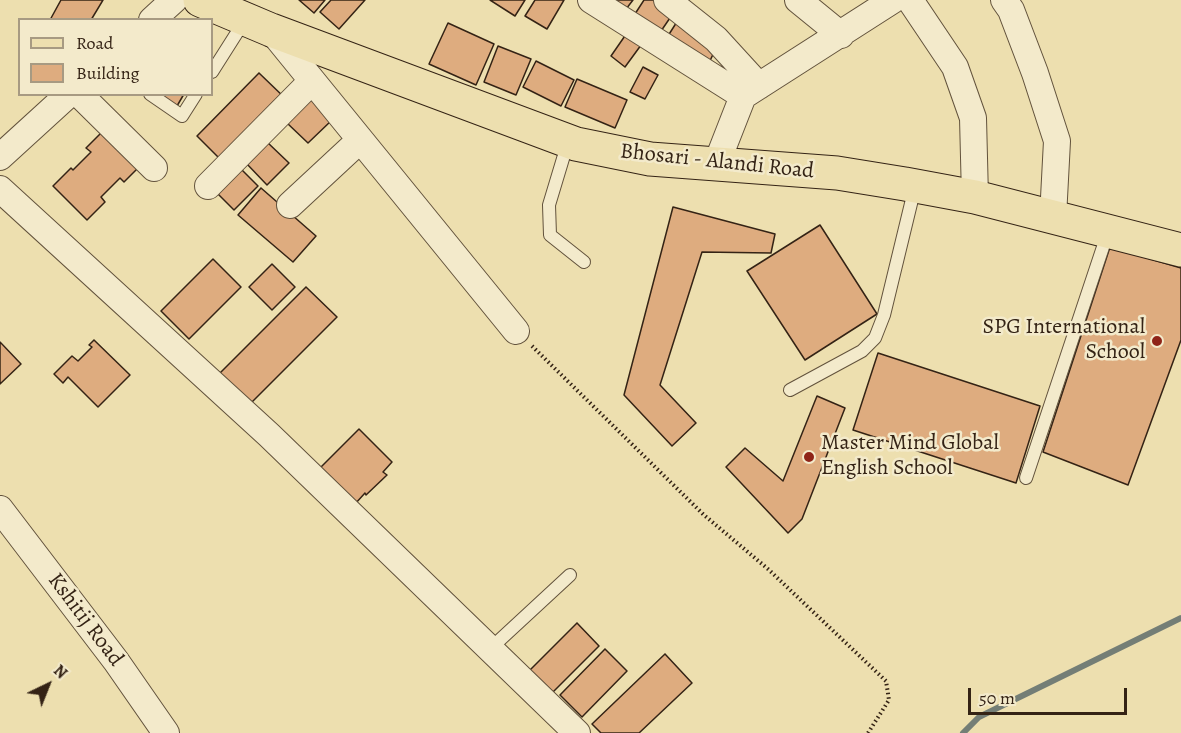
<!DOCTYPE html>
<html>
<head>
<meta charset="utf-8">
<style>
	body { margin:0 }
	#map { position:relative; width:1181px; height:733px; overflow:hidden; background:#eddfaf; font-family:Alegreya,serif }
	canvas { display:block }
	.legend { position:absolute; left:18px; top:18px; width:195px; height:78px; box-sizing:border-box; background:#f3eacb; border:2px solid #a79a82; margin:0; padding:8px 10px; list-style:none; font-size:18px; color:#342315 }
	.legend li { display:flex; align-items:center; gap:12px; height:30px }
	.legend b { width:30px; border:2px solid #a79a82 }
	.north { position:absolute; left:18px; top:655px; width:60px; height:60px; -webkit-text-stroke:4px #f3eacb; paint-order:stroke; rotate:43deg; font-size:16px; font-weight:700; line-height:24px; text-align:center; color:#342315 }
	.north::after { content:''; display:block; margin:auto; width:21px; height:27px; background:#342315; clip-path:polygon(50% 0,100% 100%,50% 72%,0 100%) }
	.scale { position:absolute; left:968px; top:688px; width:159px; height:27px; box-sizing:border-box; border:3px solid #342315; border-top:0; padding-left:8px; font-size:18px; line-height:21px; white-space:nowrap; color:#342315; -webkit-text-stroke:4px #f3eacb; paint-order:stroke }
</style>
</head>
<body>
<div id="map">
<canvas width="1181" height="733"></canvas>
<ul class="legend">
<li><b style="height:8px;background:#eddfaf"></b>Road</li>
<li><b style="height:16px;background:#deac7f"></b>Building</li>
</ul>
<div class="north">N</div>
<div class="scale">50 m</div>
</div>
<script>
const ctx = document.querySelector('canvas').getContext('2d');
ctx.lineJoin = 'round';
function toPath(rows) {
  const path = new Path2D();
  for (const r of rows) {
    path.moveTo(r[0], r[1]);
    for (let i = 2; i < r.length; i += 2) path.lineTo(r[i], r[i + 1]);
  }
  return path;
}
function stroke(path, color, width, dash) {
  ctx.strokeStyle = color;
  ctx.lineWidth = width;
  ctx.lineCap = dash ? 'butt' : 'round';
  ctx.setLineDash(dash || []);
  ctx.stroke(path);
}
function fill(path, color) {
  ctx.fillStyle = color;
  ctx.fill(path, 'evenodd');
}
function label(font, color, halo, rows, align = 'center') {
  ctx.font = font + ' Alegreya,serif';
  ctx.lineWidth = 5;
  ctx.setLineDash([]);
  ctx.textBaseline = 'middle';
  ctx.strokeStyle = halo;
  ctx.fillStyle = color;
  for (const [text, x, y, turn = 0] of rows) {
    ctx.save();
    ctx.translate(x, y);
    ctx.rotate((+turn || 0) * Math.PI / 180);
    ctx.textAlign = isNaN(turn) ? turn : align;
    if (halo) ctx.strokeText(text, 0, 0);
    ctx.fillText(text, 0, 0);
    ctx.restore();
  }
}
stroke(toPath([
	[963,733,979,717,1181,618]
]), '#747e76', 6);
const building = toPath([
	[61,0,103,0,91,20,50,20,61,0],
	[299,0,325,0,314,13,299,0],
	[331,0,365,0,339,29,320,12,331,0],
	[490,0,525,0,515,16,490,0],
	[535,0,564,0,547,29,525,16,535,0],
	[605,0,633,0,623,13,605,0],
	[644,0,656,0,674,12,659,34,633,17,644,0],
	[680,17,717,46,707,67,666,39,680,17],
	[448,23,494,44,476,85,429,64,448,23],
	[629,30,644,41,625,67,611,56,629,30],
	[498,46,531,59,516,95,484,82,498,46],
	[536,61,574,80,561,106,523,87,536,61],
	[643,67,658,75,645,99,630,92,643,67],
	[259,73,286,99,223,162,197,136,259,73],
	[577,79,627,100,615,128,565,107,577,79],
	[160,94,184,94,177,106,160,94],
	[311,99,332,120,308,143,287,123,311,99],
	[104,130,140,166,124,182,120,178,101,197,105,202,87,220,53,186,71,168,73,170,91,152,86,148,104,130],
	[267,142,289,163,267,185,246,163,267,142],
	[236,164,258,186,234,210,212,188,236,164],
	[261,188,316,236,293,262,238,215,261,188],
	[673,207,775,234,771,253,702,252,660,385,696,423,672,446,624,395,673,207],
	[820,225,877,314,805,360,747,271,820,225],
	[1110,247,1181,268,1181,340,1128,485,1043,452,1110,247],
	[213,259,241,287,189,339,161,311,213,259],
	[272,264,295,287,272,310,249,287,272,264],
	[306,287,337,317,250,404,219,374,306,287],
	[94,340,130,375,98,407,68,377,63,383,54,374,72,356,78,361,92,347,89,345,94,340],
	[0,342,21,364,0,384,0,342],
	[878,353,1040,406,1016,483,853,430,878,353],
	[817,396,845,408,802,519,788,533,726,467,745,448,783,481,817,396],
	[359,429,392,462,383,472,387,475,366,495,365,493,355,504,320,468,359,429],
	[577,623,599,646,552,693,530,670,577,623],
	[605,649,627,671,582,717,560,695,605,649],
	[665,654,692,683,639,733,601,733,592,724,665,654]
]);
fill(building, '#deac7f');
stroke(building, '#342315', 1.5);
const lane = toPath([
	[212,72,245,20],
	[150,94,182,116,196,94],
	[568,142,549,205,550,235,584,262],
	[790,390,862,351,875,338,884,315,915,187],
	[1026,478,1108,232],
	[490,649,570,575]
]);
const street = toPath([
	[591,0,743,96],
	[667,0,716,39,759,86],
	[798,0,841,35],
	[910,0,955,67,973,118,975,197],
	[1004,0,1011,10,1035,73,1057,141,1053,217],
	[152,20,174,0],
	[271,30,516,331],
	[79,94,154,168],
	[0,157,69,94],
	[716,165,743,96,893,0],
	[208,186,312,81],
	[0,189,269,435,577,733],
	[290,205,360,140],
	[0,509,116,661,166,733]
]);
const primary = toPath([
	[200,0,271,30,576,144,650,159,837,173,905,184,975,197,1181,250]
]);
stroke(lane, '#62523c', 14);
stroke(street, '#62523c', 28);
stroke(primary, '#342315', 35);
stroke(toPath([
	[532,346,704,515,768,569,886,681,889,700,868,733]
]), '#342315', 4, [1.5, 3]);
stroke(lane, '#f3eacb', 12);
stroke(street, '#f3eacb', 26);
stroke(primary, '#eddfaf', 33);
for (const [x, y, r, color] of [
	[1157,341,6,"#8f2418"],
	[809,457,6,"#8f2418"]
]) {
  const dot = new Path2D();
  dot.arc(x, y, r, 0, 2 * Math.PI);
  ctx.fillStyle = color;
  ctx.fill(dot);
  stroke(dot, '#f3eacb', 2);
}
label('22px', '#342315', '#f3eacb', [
	["Bhosari - Alandi Road",717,162,6],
	["Kshitij Road",85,620,53]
]);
label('22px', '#342315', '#f3eacb', [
	["SPG International",1145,328],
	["School",1145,353],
	["Master Mind Global",821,444,"left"],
	["English School",821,469,"left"]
], 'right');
</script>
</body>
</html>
